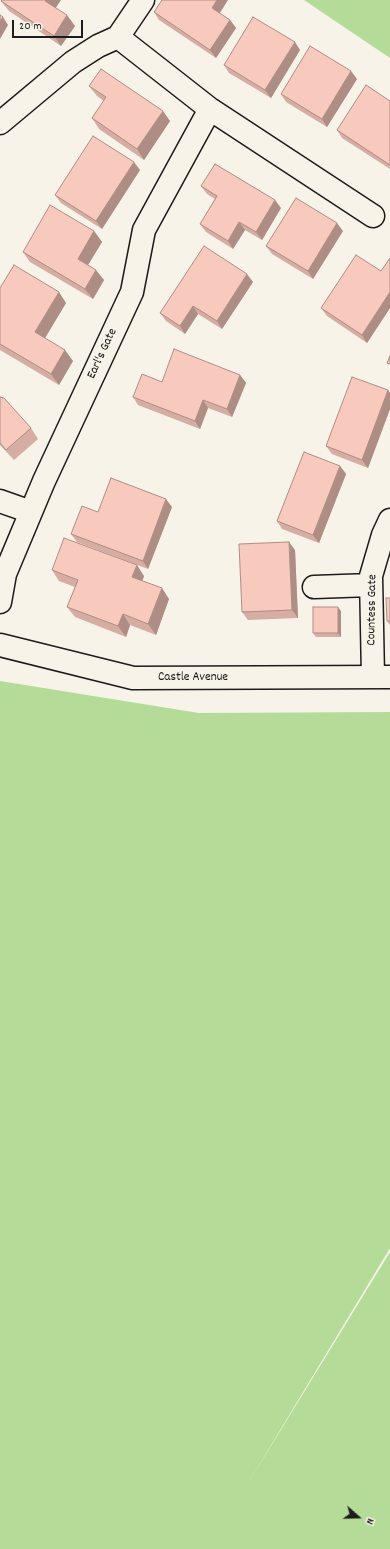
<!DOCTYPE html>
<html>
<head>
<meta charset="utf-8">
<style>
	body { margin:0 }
	#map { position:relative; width:390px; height:1549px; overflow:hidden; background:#f7f3e8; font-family:Dekko,sans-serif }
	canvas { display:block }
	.north { position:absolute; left:338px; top:1497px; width:40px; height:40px; -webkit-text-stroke:3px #f7f3e8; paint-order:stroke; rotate:110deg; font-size:11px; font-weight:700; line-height:16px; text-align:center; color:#1c1c1c }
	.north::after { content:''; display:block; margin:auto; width:14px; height:18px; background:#1c1c1c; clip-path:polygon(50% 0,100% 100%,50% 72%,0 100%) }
	.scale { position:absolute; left:12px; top:20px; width:71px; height:18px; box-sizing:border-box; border:2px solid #1c1c1c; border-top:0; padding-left:5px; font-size:12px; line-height:14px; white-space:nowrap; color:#1c1c1c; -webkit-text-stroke:3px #f7f3e8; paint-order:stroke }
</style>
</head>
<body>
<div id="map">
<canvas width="390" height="1549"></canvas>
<div class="north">N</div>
<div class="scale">20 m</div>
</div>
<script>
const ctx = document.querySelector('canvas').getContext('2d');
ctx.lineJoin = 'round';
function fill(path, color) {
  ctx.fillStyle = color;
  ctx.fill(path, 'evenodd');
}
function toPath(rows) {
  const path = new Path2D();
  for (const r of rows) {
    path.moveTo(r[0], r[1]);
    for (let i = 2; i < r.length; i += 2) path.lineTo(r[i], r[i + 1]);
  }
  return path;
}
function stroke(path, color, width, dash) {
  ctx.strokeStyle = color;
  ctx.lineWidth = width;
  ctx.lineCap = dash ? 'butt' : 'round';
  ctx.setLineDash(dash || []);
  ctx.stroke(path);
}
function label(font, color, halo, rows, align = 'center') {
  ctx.font = font + ' Dekko,sans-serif';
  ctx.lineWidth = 4;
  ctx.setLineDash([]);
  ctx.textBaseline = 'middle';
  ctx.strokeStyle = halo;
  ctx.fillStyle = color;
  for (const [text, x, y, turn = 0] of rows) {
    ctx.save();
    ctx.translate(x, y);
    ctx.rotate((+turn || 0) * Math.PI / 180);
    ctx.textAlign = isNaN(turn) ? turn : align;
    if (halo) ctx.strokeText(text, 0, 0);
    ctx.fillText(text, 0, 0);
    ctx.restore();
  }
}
fill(toPath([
	[304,0,390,0,390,58],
	[0,681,199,713,390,712,390,1248,247,1485,390,1252,390,1549,0,1549]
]), '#b4dc98');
const minor = toPath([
	[118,37,143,0],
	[0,123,73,62,98,46,118,37,210,109],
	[0,501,31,512],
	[314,587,371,585],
	[0,602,5,574,44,481,132,292,144,230,210,109,373,216],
	[0,645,133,678,390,677],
	[373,677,371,576,383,535,390,520]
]);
stroke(minor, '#1c1c1c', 25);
stroke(minor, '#f7f3e8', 22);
fill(toPath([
	[1,1,56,8,75,26,61,46,9,11],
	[154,12,220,13,230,20,236,28,216,58,159,20],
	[300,50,271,98,229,73,224,65],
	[357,79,327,127,286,102,281,94],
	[89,86,170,121,144,160,99,129,92,118,104,101,97,96],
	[390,101,390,169,342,138,337,130],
	[140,170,102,229,61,203,55,195],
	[201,186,281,208,262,240,245,230,233,249,206,232,200,224,215,199,207,194],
	[94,231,102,242,88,265,104,280,93,299,30,262,23,252],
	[343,231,313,279,272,254,266,246],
	[390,258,390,308,367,343,327,316,321,308,381,271],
	[253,282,222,329,198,314,185,334,166,321,160,313],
	[0,288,66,303,45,338,73,361,59,385,0,350],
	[240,375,246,383,232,417,208,408,200,429,138,405,133,397,162,382],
	[388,390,390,393,390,409,368,468,332,454,326,446],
	[0,397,31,428,38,439,14,460,0,445],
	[340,466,346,474,319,543,282,529,277,521],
	[172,507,148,569,77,542,71,534,98,512],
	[295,550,298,618,248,620,242,612],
	[52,570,144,576,142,581,169,599,156,635,130,625,126,637,75,617,67,607,75,587,59,581],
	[390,598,390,625,387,621],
	[341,611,341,637,316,637,313,633]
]), '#d5ada3');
fill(toPath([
	[46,0,61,0,53,12,45,1],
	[217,0,228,0,218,16,212,8],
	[67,15,75,26,61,46,54,36],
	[3,17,8,25,0,39,0,21],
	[230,20,236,28,216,58,210,50],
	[295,42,300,50,271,98,265,90],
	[351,71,357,79,327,127,322,119],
	[163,111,170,121,144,160,137,149],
	[134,162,140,170,102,229,96,221],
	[275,200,281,208,262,240,256,232],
	[239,222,245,230,233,249,228,241],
	[337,223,343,231,313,279,308,271],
	[94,231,102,242,85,270,78,259],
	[96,270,104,280,93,299,85,289],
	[247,274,253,282,222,329,217,321],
	[59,292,66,303,42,343,35,332],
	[390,292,390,308,367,343,362,335],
	[193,306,198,314,185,334,180,326],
	[65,350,73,361,59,385,51,374],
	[240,375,246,383,232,417,227,409],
	[388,390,390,393,390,409,368,468,362,460],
	[203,400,208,408,200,429,195,421],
	[340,466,346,474,319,543,313,535],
	[166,499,172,507,148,569,143,561],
	[289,542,295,550,298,618,292,610],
	[137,565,144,576,140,588,132,577],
	[162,588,169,599,156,635,148,624],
	[338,607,341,611,341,637,338,633],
	[123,614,130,625,126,637,118,626]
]), '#ae8d84');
const building = toPath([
	[2,0,46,0,45,1,67,15,54,36,1,1,2,0],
	[162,0,217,0,212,8,230,20,210,50,154,12,162,0],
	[0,15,3,17,0,21,0,15],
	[253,17,295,42,265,90,224,65,253,17],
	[310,46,351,71,322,119,281,94,310,46],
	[101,69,163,111,137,149,92,118,106,97,89,86,101,69],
	[366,85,390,101,390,165,337,130,366,85],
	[93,136,134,162,96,221,55,195,93,136],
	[215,164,275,200,256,232,239,222,228,241,200,224,217,196,201,186,215,164],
	[296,198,337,223,308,271,266,246,296,198],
	[50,205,94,231,78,259,96,270,85,289,23,252,50,205],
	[204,246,247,274,217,321,193,306,180,326,160,313,204,246],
	[356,255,381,271,390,258,390,292,362,335,321,308,356,255],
	[14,265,59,292,35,332,65,350,51,374,0,344,0,288,14,265],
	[174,349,240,375,227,409,203,400,195,421,133,397,142,374,162,382,174,349],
	[390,356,390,364,387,363,390,356],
	[352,377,388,390,362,460,326,446,352,377],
	[0,397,4,398,31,428,6,450,0,443,0,397],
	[304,452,340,466,313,535,277,521,304,452],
	[111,478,166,499,143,561,71,534,82,506,98,512,111,478],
	[64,538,137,565,132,577,162,588,148,624,123,614,118,626,67,607,78,580,52,570,64,538],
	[289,542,292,610,242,612,239,544,289,542],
	[386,598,390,598,390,621,387,621,386,598],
	[313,607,338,607,338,633,313,633,313,607]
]);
fill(building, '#f8c9bd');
stroke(building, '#ae8d84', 1);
label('13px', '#1c1c1c', '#f7f3e8', [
	["Earl's Gate",103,354,-65],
	["Countess Gate",373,610,-89],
	["Castle Avenue",193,678]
]);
</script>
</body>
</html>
